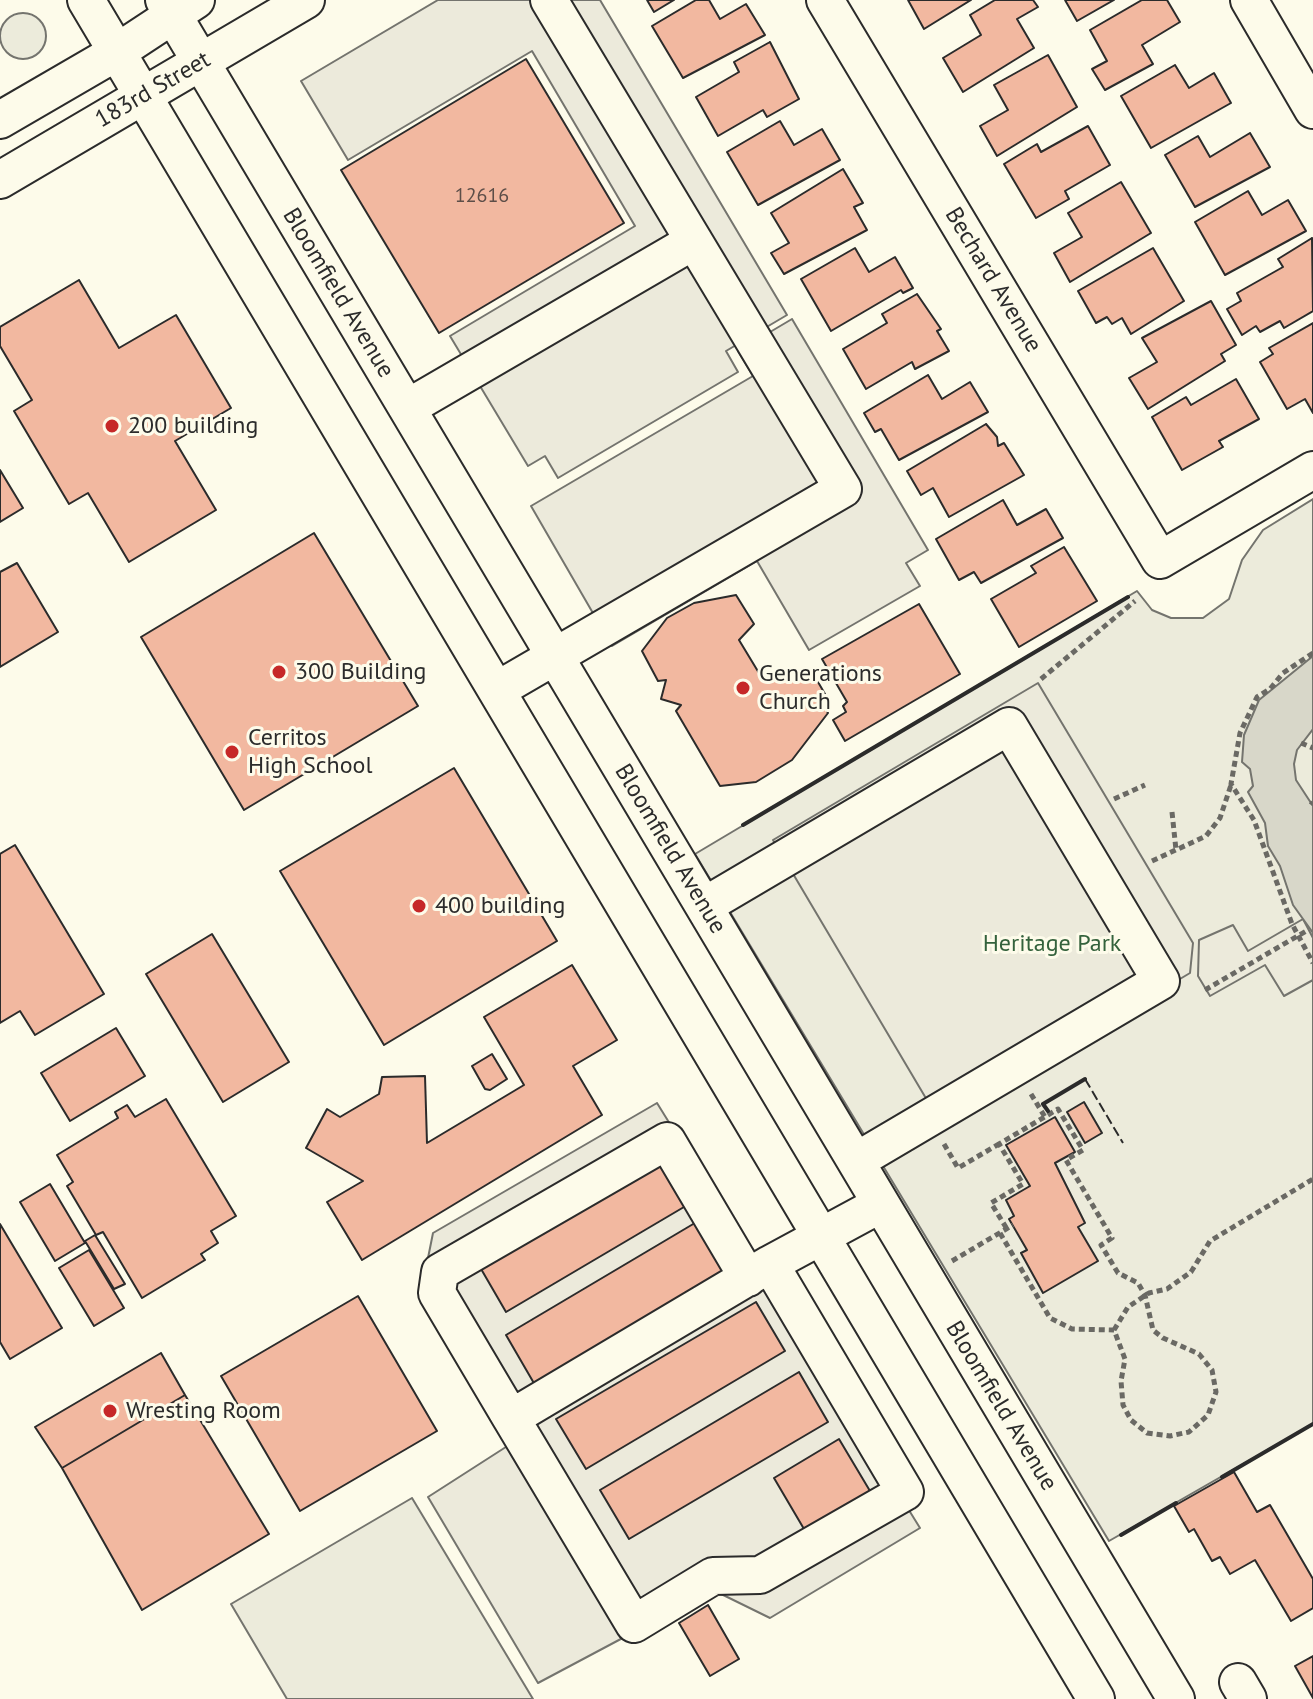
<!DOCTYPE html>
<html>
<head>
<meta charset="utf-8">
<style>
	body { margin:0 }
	canvas { display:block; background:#fdfbea }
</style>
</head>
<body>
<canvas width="1313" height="1699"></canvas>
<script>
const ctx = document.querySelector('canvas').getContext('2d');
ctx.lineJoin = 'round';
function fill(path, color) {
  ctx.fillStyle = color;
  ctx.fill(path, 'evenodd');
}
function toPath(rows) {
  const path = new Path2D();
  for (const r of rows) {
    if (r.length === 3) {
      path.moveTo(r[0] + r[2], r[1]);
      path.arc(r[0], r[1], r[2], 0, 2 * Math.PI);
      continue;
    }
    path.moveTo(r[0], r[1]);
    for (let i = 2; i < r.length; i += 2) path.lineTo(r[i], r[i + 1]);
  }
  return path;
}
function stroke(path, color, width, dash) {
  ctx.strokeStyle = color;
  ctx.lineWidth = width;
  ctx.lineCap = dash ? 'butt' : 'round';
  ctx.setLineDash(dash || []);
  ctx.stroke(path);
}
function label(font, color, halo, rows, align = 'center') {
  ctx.font = font + ' "PT Sans",sans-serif';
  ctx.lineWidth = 6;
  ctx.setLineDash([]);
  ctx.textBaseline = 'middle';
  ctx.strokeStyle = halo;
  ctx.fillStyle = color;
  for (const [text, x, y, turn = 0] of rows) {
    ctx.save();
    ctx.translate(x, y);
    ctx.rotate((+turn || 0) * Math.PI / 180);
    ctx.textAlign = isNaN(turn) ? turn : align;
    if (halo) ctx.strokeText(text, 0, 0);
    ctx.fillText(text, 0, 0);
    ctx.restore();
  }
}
const green = toPath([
	[23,36,23],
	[1313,499,1313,1424,1109,1541,695,854,1137,591,1152,610,1171,618,1203,618,1229,599,1242,560,1263,530,1313,499],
	[412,1498,533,1699,287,1699,231,1604,412,1498]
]);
fill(green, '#ecebdb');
stroke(green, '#74746e', 2);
const parking = toPath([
	[438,0,600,0,787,315,726,351,738,372,558,478,545,456,528,466,450,336,635,226,532,51,348,160,301,81,438,0],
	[792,319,928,550,906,563,920,586,809,650,757,561,612,646,531,506,753,376,738,351,792,319],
	[1038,683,1193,943,1190,973,940,1122,773,840,1038,683],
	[1303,919,1313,938,1313,980,1284,996,1265,965,1210,996,1198,976,1199,940,1233,925,1248,951,1303,919],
	[657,1103,920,1528,770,1618,713,1590,538,1683,428,1497,509,1445,420,1298,433,1233,657,1103]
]);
fill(parking, '#eceadb');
stroke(parking, '#74746e', 2);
const water = toPath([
	[1313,656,1313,729,1297,750,1294,764,1296,780,1313,806,1313,933,1293,905,1280,866,1268,846,1265,823,1248,792,1253,786,1250,769,1242,762,1244,735,1259,700,1313,656]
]);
fill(water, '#d8d7c9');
stroke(water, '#74746e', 2);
const building = toPath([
	[647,0,674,0,654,12,647,0],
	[696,0,709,0,720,19,746,4,765,35,683,78,652,26,696,0],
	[908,0,971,0,924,29,908,0],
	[995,0,1033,0,1038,7,1017,19,1034,48,963,92,943,58,981,35,970,15,995,0],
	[1065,0,1114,0,1077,21,1065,0],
	[1142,0,1167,0,1180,22,1142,45,1153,64,1105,90,1092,69,1107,61,1090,30,1142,0],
	[770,42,799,99,767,117,763,110,718,136,696,97,739,72,734,62,770,42],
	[1048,55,1077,107,997,156,980,126,1008,110,994,85,1048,55],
	[526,59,624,223,439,333,341,170,526,59],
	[1175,65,1189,88,1214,73,1231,103,1151,148,1121,96,1175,65],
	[780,121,794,145,822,129,840,160,758,205,727,152,780,121],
	[1088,126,1110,165,1065,191,1069,199,1036,218,1004,164,1037,144,1041,152,1088,126],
	[1250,133,1270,167,1195,207,1165,155,1198,136,1210,157,1250,133],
	[843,169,863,203,854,207,867,230,784,274,771,253,789,243,771,213,843,169],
	[1121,182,1151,233,1070,282,1054,253,1082,237,1068,213,1121,182],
	[1248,191,1262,215,1288,200,1306,231,1225,275,1195,222,1248,191],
	[1312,238,1313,311,1284,328,1280,321,1260,332,1256,326,1242,335,1227,309,1241,301,1237,293,1283,267,1278,259,1312,238],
	[855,248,869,272,895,257,913,288,903,293,901,290,831,331,801,279,855,248],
	[1153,248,1184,301,1131,334,1122,318,1112,324,1107,317,1096,323,1078,291,1153,248],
	[79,280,119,348,176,315,231,408,175,441,216,510,129,562,88,493,69,504,14,411,32,400,0,346,0,327,79,280],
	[917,294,941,329,937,331,949,351,915,369,912,362,866,389,843,349,887,323,882,314,917,294],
	[1211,301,1236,345,1221,354,1225,361,1148,409,1129,378,1157,362,1142,338,1211,301],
	[1313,323,1313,413,1305,399,1287,409,1260,362,1273,354,1269,348,1313,323],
	[928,375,942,399,970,382,988,412,899,460,881,429,875,432,864,413,928,375],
	[1236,379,1259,419,1219,441,1223,447,1182,470,1152,417,1186,397,1191,405,1236,379],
	[986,424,997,437,998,446,1004,443,1024,475,949,517,933,488,921,495,907,471,986,424],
	[0,470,23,508,0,522,0,470],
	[1003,500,1017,525,1046,509,1063,538,981,583,974,572,959,580,936,539,1003,500],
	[314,533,418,706,244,810,141,637,314,533],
	[1064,547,1097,601,1019,647,991,599,1036,573,1031,566,1064,547],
	[17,563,58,632,0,667,0,572,17,563],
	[736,595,754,624,739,640,762,678,811,670,825,694,821,699,828,713,792,760,756,782,720,786,676,711,681,705,661,699,666,680,658,681,642,651,667,618,694,603,736,595],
	[919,604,960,674,845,741,833,720,846,712,843,706,847,702,822,659,919,604],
	[454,768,557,941,384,1045,280,871,454,768],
	[15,845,104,994,35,1035,20,1011,0,1023,0,854,15,845],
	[212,934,289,1062,223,1102,146,974,212,934],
	[572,965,617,1040,573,1066,602,1115,362,1260,327,1202,363,1181,306,1148,327,1109,340,1117,379,1094,382,1077,425,1076,427,1143,524,1085,484,1017,572,965],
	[116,1028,145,1076,70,1121,41,1073,116,1028],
	[492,1054,507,1079,490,1090,485,1089,472,1066,492,1054],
	[166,1099,236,1216,211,1231,218,1243,201,1254,205,1260,142,1298,103,1232,96,1235,67,1186,73,1182,57,1155,118,1118,115,1112,127,1105,135,1117,166,1099],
	[1084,1102,1102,1133,1085,1143,1067,1112,1084,1102],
	[1055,1117,1075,1152,1055,1163,1085,1223,1078,1227,1098,1261,1043,1293,1021,1253,1027,1250,1009,1219,1014,1216,1006,1200,1030,1186,1006,1145,1055,1117],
	[676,1144,706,1194,506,1312,477,1262,676,1144],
	[50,1184,85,1243,55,1261,20,1202,50,1184],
	[705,1217,734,1267,535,1385,506,1335,705,1217],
	[0,1224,62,1328,10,1359,0,1342,0,1224],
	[95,1235,125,1284,114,1289,85,1241,95,1235],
	[89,1250,124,1308,94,1326,59,1268,89,1250],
	[358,1296,437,1431,300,1511,221,1376,358,1296],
	[756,1302,785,1351,586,1469,556,1419,756,1302],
	[161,1353,185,1395,62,1468,35,1427,161,1353],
	[799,1372,828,1422,629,1539,600,1490,799,1372],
	[185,1395,269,1534,142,1610,62,1468,185,1395],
	[839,1439,870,1491,804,1529,774,1478,839,1439],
	[1234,1472,1257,1512,1270,1505,1313,1579,1313,1608,1291,1621,1255,1560,1230,1574,1220,1557,1212,1561,1194,1529,1189,1532,1174,1506,1234,1472],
	[708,1605,739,1659,710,1676,679,1623,708,1605],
	[1313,1656,1313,1698,1295,1666,1313,1656]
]);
fill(building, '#f2b8a0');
stroke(building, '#2b2b2b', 2);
const minor = toPath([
	[86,0,1096,1699],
	[164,0,1176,1699],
	[825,0,1160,560,1313,470],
	[1249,0,1313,110],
	[0,120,117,52,196,0],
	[0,180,306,0],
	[407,408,694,241],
	[497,690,843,489,549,0],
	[704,906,1009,726,1161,981,856,1161],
	[770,1264,905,1492,760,1575,713,1576,634,1624,511,1418,770,1264,881,1204],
	[511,1418,437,1293,440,1272,667,1141,748,1278],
	[1238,1682,1248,1699]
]);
stroke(minor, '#2b2b2b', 40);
stroke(toPath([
	[1313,653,1283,673,1270,689,1257,697,1240,733,1231,784,1254,820,1292,924,1313,963],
	[1041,679,1135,601],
	[1301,743,1313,748],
	[1114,799,1145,785],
	[1311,805,1313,802],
	[1172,812,1176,850],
	[1152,861,1206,836,1220,818,1231,785],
	[1205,990,1308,930],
	[1031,1094,1045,1117],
	[944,1144,958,1168,999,1144],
	[1000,1233,1050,1318,1072,1329,1114,1330,1125,1359,1121,1381,1123,1405,1131,1420,1147,1433,1170,1436,1189,1432,1208,1415,1216,1392,1212,1370,1199,1354,1163,1338,1153,1330,1145,1295,1138,1283,1118,1273,1101,1245,1112,1238,1066,1160,1083,1150,1058,1109,999,1144,1023,1184,991,1203,1007,1229],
	[952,1261,1013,1225],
	[1114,1330,1128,1307,1149,1293,1167,1289,1191,1272,1210,1241,1313,1179]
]), '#6a6964', 5, [6, 4]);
stroke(minor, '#fdfbea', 36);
stroke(toPath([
	[1085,1079,1123,1143]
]), '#2b2b2b', 2, [10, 4]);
stroke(toPath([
	[743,825,1128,597],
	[1048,1111,1043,1104,1085,1079],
	[1222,1477,1313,1424],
	[1121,1535,1176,1503]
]), '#2b2b2b', 4);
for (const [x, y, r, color] of [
	[112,426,8,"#c62828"],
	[279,672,8,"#c62828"],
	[743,688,8,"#c62828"],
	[232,752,8,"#c62828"],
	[419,906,8,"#c62828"],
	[110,1411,8,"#c62828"]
]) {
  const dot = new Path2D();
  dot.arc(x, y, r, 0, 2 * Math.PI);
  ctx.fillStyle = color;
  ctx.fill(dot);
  stroke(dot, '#fdfbea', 3);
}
label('20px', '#5d4e48', null, [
	["12616",482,196]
]);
label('24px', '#2b2b2b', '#fdfbea', [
	["183rd Street",153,90,-30],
	["Bechard Avenue",993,280,59],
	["Bloomfield Avenue",338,293,59],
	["Bloomfield Avenue",670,849,59],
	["Bloomfield Avenue",1001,1406,59]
]);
label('24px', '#2b2b2b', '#fdfbea', [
	["200 building",128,426],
	["300 Building",295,672],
	["Generations",759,674],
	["Church",759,702],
	["Cerritos",248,738],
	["High School",248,766],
	["400 building",435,906],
	["Wresting Room",126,1411]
], 'left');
label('24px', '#34623c', '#fdfbea', [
	["Heritage Park",1052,944]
]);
</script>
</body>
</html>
